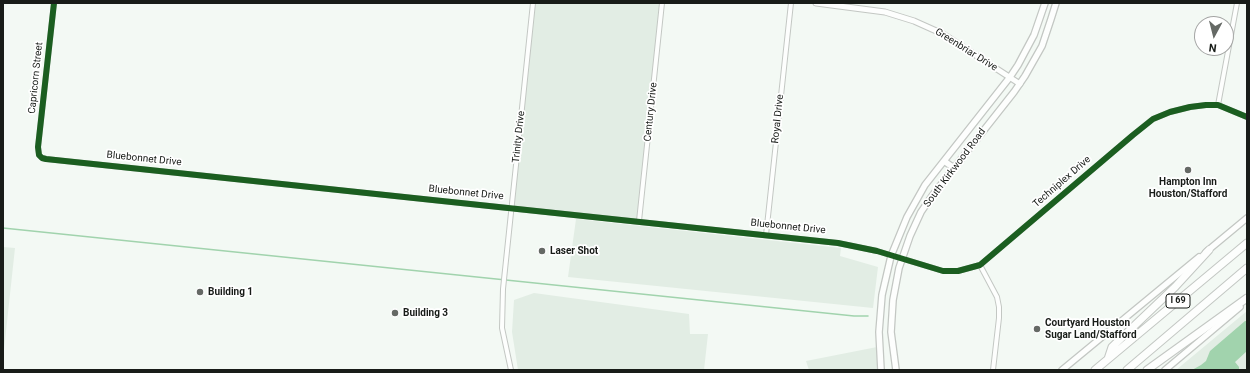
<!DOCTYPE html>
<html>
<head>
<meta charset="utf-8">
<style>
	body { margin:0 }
	#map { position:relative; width:1250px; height:373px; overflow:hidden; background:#f3f9f4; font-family:Roboto,sans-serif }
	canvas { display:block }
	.frame { position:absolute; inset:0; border:4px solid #181c18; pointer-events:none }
	.north { position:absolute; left:1194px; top:16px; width:40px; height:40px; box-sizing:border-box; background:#fff; border:1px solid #a3a4a3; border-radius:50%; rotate:187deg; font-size:11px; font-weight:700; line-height:16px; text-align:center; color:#181c18 }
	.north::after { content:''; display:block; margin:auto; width:14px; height:18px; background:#656965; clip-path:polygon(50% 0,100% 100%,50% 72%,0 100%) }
</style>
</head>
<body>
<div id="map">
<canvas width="1250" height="373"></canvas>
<div class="frame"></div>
<div class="north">N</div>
</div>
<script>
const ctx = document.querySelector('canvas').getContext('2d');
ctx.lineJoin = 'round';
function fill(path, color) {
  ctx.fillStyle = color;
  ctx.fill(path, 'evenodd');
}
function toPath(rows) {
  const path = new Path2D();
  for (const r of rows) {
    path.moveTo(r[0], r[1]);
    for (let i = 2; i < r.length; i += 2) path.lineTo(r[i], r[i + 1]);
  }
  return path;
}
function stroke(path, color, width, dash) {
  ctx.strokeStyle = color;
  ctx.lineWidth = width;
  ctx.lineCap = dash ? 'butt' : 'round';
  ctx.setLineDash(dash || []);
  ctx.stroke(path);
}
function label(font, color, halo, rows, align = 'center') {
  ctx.font = font + ' Roboto,sans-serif';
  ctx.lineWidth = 3.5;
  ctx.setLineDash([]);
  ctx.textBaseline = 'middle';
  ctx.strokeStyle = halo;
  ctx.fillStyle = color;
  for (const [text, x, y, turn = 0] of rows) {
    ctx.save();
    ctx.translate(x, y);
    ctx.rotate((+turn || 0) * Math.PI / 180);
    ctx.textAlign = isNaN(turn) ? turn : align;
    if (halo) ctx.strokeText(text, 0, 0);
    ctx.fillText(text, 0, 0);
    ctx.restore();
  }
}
fill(toPath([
	[533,3,662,3,639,221,511,208],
	[576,219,841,248,840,256,878,267,873,308,568,277],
	[3,247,15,248,3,359],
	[534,293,689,314,690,334,708,334,704,370,518,370,512,332,514,300],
	[1247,311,1247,370,1176,370],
	[877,347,877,370,809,370,806,361]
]), '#e2ede4');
fill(toPath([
	[1245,321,1247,321,1247,351,1235,362,1239,367,1239,370,1192,370,1201,365,1206,361,1210,351]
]), '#a1d3ad');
stroke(toPath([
	[3,228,854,316,868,316]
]), '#a1d3ad', 1.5);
const minor = toPath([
	[54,3,38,147,39,155,42,158,46,159,838,243,877,251,943,271,958,271,980,265,1133,135,1153,119,1170,112,1190,107,1206,105,1218,105,1247,117],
	[1218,105,1237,3],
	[639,221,662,3],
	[766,235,791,3],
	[980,265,997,297,999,307,999,318,993,370],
	[511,370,502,328,503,289,533,3]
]);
const tertiary = toPath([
	[816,3,885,12,914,21,943,34,1020,84]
]);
const secondary = toPath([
	[944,161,954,168],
	[1206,252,1247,218],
	[881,370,879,332,882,295,891,256,907,217,925,185,1010,77,1018,65,1034,35,1045,3],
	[896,370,891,332,893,300,899,268,910,236,921,212,932,196,1014,92,1025,76,1042,46,1051,19,1056,3],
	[1062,370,1199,257],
	[1165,370,1240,307]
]);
const motorway = toPath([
	[1108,359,1112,347,1175,287,1209,250],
	[1095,370,1247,243],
	[1127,370,1247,268],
	[1147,370,1247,298]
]);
stroke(minor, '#c3c7c3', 6);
stroke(tertiary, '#c3c7c3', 7);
stroke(secondary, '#c3c7c3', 8);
stroke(motorway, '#c3c7c3', 9);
stroke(minor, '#fdfefd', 4);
stroke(tertiary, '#fdfefd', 5);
stroke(secondary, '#fdfefd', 5.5);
stroke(motorway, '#fdfefd', 7);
stroke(toPath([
	[54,3,38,147,39,155,42,158,46,159,838,243,877,251,943,271,958,271,980,265,1133,135,1153,119,1170,112,1190,107,1206,105,1218,105,1247,117]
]), '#1b5e20', 6);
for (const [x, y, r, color] of [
	[1188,170,4,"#656965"],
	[542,251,4,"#656965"],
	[200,292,4,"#656965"],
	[395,313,4,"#656965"],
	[1037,329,4,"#656965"]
]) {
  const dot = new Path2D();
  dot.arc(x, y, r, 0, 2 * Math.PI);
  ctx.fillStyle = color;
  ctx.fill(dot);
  stroke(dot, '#fff', 1.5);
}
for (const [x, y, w] of [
	[1178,301,24]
]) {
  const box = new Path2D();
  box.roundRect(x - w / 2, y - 7, w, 14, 3);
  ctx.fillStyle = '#fff';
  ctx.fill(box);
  stroke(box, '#181c18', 1);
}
label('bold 9px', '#181c18', null, [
	["I 69",1178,301]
]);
label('10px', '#181c18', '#fff', [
	["Greenbriar Drive",966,50,32],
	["Capricorn Street",36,78,-84],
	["Century Drive",651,112,-84],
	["Royal Drive",778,119,-84],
	["Trinity Drive",519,137,-84],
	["Bluebonnet Drive",144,159,6],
	["South Kirkwood Road",955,168,-53],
	["Techniplex Drive",1062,182,-41],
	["Bluebonnet Drive",466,193,6],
	["Bluebonnet Drive",788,227,6]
]);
label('bold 10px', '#181c18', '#fff', [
	["Hampton Inn",1188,182,"center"],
	["Houston/Stafford",1188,194,"center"],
	["Laser Shot",550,251],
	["Building 1",208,292],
	["Building 3",403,313],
	["Courtyard Houston",1045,323],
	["Sugar Land/Stafford",1045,335]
], 'left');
</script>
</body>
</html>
